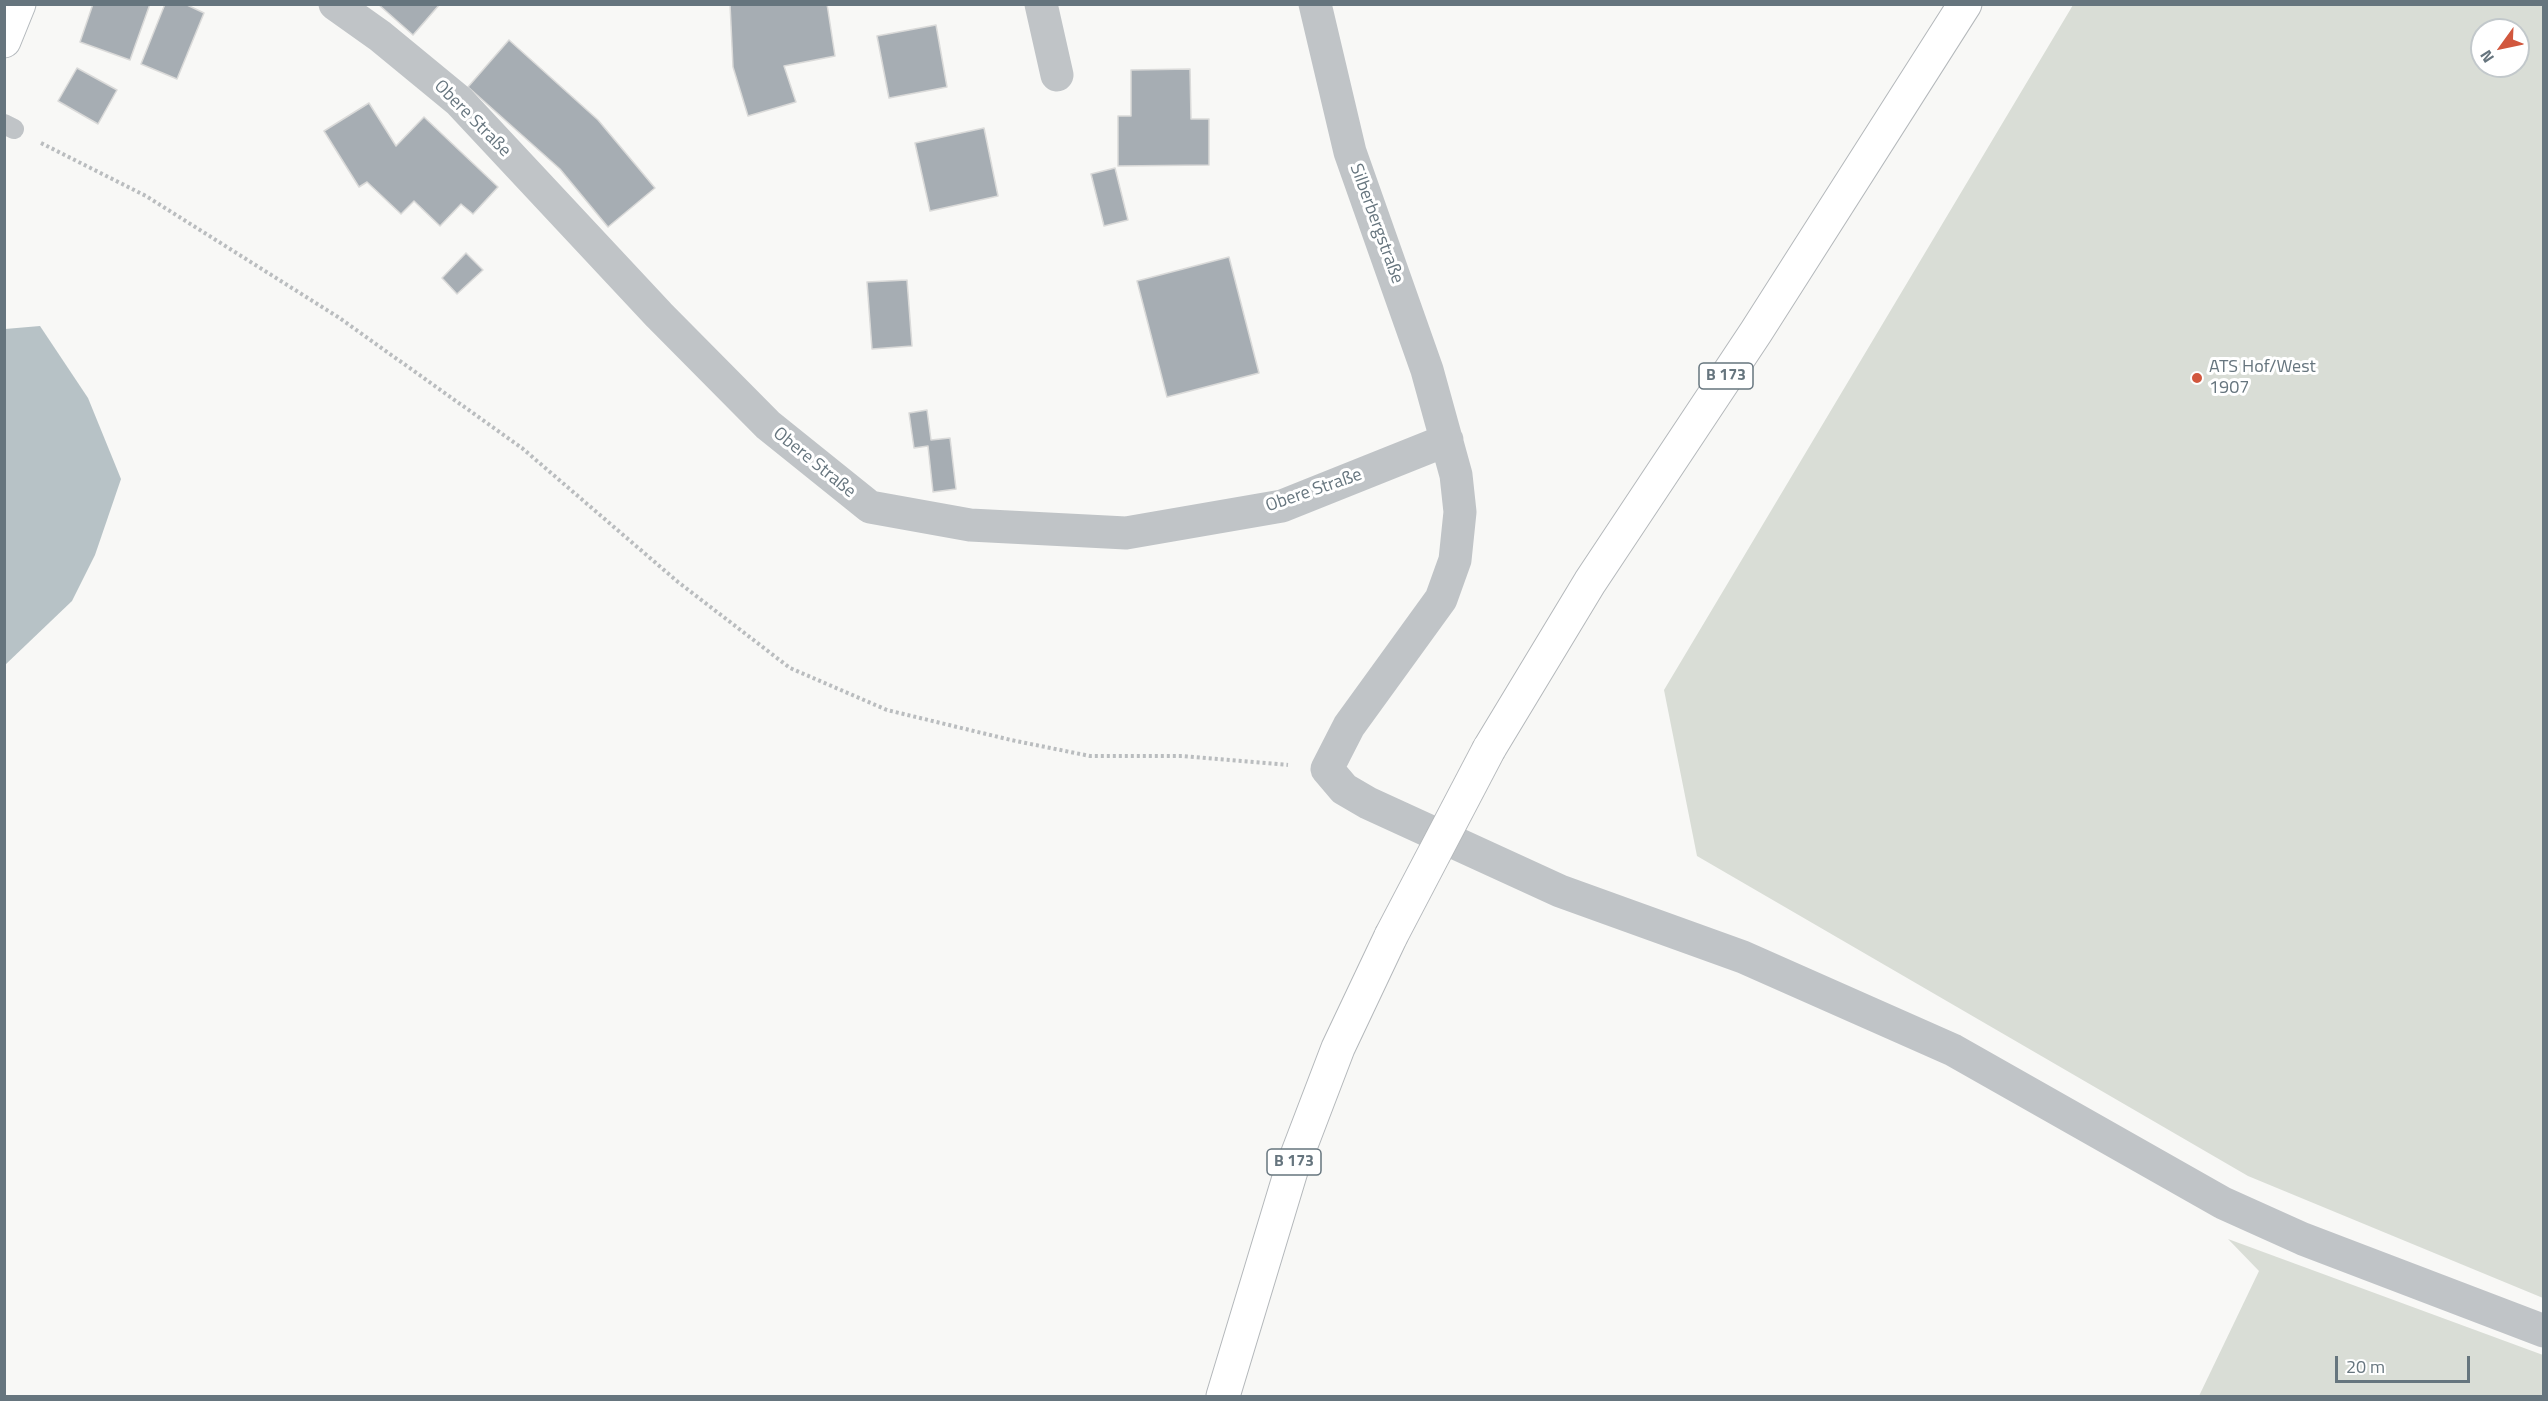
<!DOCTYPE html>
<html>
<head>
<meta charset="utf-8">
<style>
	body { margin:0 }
	#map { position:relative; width:2548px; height:1401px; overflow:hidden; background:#f8f8f6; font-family:"Titillium Web",sans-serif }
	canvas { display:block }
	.frame { position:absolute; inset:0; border:6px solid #66757e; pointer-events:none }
	.north { position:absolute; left:2470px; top:18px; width:60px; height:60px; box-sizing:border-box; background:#fff; border:2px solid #c2c8cb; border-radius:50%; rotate:237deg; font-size:16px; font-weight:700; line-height:24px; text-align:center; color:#66757e }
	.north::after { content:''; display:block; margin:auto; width:21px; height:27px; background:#d1573e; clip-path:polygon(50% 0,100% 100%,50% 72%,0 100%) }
	.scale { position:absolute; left:2335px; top:1356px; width:135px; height:27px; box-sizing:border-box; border:3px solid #66757e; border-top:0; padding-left:8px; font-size:18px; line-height:21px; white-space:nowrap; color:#66757e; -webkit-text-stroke:4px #fff; paint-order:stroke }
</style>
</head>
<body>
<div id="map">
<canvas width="2548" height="1401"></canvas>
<div class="frame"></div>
<div class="north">N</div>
<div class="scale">20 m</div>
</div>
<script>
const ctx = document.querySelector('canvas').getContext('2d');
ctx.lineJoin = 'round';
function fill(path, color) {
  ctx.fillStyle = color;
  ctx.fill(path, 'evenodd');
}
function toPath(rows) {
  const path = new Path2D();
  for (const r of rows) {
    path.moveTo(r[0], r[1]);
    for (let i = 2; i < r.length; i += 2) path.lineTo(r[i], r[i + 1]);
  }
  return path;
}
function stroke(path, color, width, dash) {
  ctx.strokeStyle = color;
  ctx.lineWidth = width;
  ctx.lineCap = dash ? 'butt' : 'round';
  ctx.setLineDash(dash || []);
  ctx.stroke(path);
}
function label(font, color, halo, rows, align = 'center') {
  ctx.font = font + ' "Titillium Web",sans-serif';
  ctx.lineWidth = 6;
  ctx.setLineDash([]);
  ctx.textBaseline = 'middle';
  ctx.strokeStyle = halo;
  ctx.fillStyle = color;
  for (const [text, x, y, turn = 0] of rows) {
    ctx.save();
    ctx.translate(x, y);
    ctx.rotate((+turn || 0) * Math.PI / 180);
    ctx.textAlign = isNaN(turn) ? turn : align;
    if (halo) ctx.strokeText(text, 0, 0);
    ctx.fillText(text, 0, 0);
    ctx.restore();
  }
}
fill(toPath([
	[2073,5,2543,5,2543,1298,2248,1176,1697,856,1664,690],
	[2482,30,2518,30,2518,66,2482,66],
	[2228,1239,2543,1355,2543,1396,2199,1396,2259,1271]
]), '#d9ddd6');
fill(toPath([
	[40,326,88,398,121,479,95,555,72,601,5,665,5,329]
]), '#b7c2c6');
const building = toPath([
	[93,4,150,4,130,60,80,42,93,4],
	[165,4,185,4,204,13,177,79,141,64,165,4],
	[378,4,440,4,413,35,378,4],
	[730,4,827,4,835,56,784,66,796,102,748,116,733,67,730,4],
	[936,25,947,87,889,98,877,36,936,25],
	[509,40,598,120,655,188,608,227,560,169,468,87,509,40],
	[77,68,117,90,98,124,58,101,77,68],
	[1190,69,1191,119,1209,119,1209,165,1118,166,1118,116,1131,116,1131,70,1190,69],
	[369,103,396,146,424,117,498,187,473,214,461,204,440,226,414,201,401,214,367,182,359,187,324,131,369,103],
	[984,128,998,196,930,211,915,143,984,128],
	[1115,168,1128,220,1104,226,1091,174,1115,168],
	[466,253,483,270,457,294,442,278,466,253],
	[1229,257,1259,373,1167,397,1137,281,1229,257],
	[907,280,912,346,872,349,867,282,907,280],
	[927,410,931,440,950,438,956,489,933,492,928,446,914,448,909,413,927,410]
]);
fill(building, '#a6adb3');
stroke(building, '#dadad9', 1.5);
const secondary = toPath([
	[4,41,19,4]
]);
const primary = toPath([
	[1489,749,1590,582,1756,332,1965,4],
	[1223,1396,1291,1171,1338,1048,1391,936]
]);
stroke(secondary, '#b3b8bc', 35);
stroke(primary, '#b4b8bb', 35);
stroke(toPath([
	[41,143,146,196,338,317,522,448,678,582,790,668,887,710,1011,740,1090,756,1183,756,1288,765]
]), '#babdbf', 4, [3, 3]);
stroke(toPath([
	[4,124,14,129]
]), '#c0c4c7', 20);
stroke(toPath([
	[335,4,380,36,459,101,659,315,768,425,870,507,970,525,1126,533,1282,506,1447,440],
	[1041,4,1057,75],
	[1315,4,1350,152,1427,370,1456,475,1460,512,1455,560,1441,599,1349,726,1327,769,1344,789,1368,803,1560,891,1743,957,1953,1050,2223,1203,2303,1239,2544,1331]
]), '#c0c4c7', 33);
stroke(secondary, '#fff', 33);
stroke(primary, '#fff', 33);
const primaryBridge = toPath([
	[1391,936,1489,749]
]);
stroke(primaryBridge, '#b4b8bb', 35, []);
stroke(primaryBridge, '#fff', 33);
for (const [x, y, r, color] of [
	[2197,378,6,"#d1573e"]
]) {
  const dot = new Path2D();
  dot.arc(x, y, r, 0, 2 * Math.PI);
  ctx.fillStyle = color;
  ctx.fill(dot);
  stroke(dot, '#fff', 2);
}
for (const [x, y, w] of [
	[1726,376,54],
	[1294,1162,54]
]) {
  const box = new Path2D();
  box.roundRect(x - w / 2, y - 13, w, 26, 4.5);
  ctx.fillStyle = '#fff';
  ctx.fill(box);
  stroke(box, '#66757e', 1.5);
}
label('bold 16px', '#66757e', null, [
	["B 173",1726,376],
	["B 173",1294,1162]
]);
label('18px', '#66757e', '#fff', [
	["Obere Straße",472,119,45],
	["Silberbergstraße",1376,224,70],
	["Obere Straße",814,463,39],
	["Obere Straße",1314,491,-19]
]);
label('18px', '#66757e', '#fff', [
	["ATS Hof/West",2209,368],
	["1907",2209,389]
], 'left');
</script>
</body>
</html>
